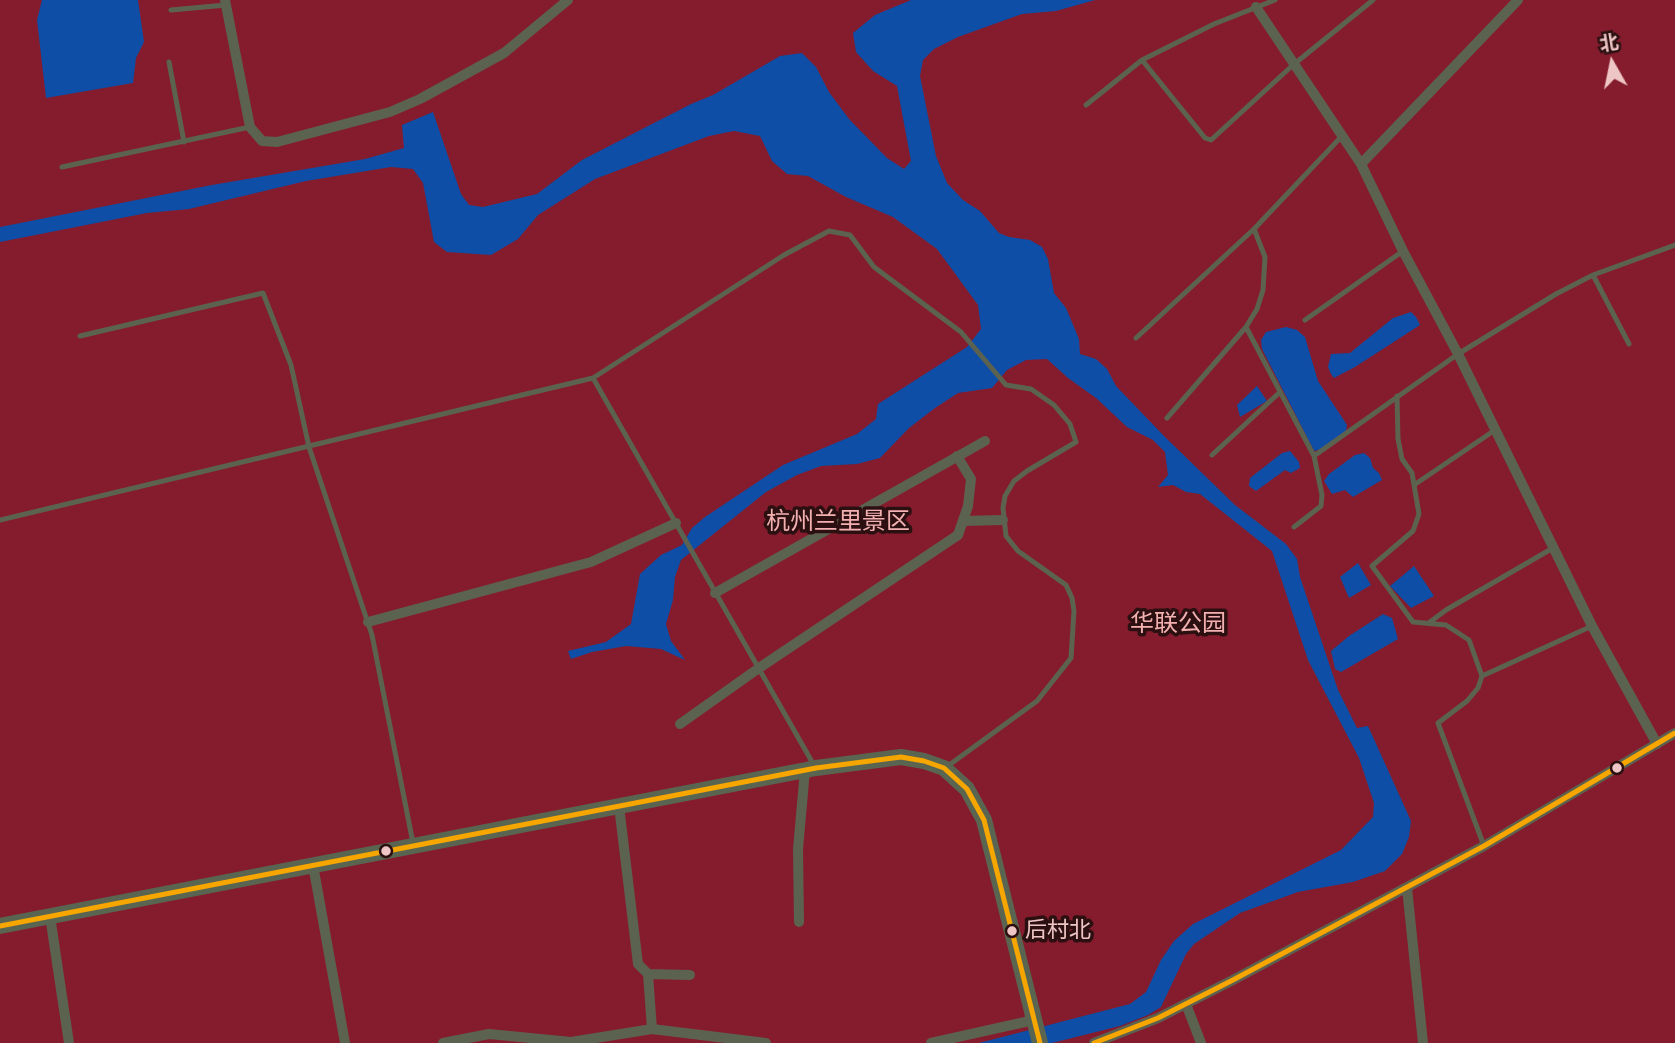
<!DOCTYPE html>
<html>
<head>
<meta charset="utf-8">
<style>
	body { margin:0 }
	#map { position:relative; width:1675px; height:1043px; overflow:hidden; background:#4a272b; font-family:"PT Sans Narrow","Noto Sans SC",sans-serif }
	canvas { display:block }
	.north { position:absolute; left:1577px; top:28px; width:70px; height:70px; -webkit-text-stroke:5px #2c1011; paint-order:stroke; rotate:351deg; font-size:19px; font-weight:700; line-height:28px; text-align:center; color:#eec6c5 }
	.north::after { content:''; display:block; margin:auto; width:24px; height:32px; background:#eec6c5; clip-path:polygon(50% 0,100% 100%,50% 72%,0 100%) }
</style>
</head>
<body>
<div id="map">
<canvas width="1675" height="1043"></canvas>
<div class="north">北</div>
</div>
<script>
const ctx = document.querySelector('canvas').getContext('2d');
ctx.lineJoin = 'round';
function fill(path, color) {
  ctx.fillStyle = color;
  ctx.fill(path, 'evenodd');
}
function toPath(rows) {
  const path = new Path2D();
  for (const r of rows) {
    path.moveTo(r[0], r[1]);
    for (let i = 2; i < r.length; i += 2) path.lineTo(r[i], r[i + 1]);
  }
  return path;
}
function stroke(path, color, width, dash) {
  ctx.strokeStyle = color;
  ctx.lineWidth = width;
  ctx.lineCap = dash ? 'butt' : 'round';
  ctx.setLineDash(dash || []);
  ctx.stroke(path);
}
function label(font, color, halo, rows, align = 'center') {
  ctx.font = font + ' "PT Sans Narrow","Noto Sans SC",sans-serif';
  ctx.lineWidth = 7;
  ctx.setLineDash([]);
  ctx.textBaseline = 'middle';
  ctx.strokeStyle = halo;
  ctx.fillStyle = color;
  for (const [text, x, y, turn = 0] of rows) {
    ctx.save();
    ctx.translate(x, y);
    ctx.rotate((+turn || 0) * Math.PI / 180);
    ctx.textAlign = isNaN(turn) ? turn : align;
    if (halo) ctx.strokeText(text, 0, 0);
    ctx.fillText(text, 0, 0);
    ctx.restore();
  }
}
fill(toPath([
	[0,0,1675,0,1675,1043,0,1043]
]), '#851c2d');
fill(toPath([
	[42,0,138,0,144,42,136,58,133,83,46,98,37,20],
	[911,0,1095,0,1056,11,1022,14,958,37,934,49,923,60,920,76,936,156,947,183,963,200,980,211,999,233,1009,237,1030,240,1042,247,1048,259,1054,293,1066,308,1079,339,1080,354,1096,359,1107,369,1116,386,1164,436,1235,505,1286,544,1297,559,1300,577,1338,690,1357,728,1368,726,1411,821,1409,837,1402,854,1385,871,1353,882,1298,892,1240,913,1194,944,1186,954,1161,1007,1148,1015,1120,1026,1052,1043,979,1043,1130,1004,1146,992,1161,960,1174,941,1193,924,1341,850,1373,817,1374,803,1359,758,1308,660,1272,551,1200,494,1186,492,1173,485,1158,487,1168,475,1165,452,1153,440,1127,427,1096,398,1068,378,1047,359,1026,360,1007,370,992,388,958,393,935,408,909,428,880,458,857,464,821,466,797,475,766,492,681,560,675,577,673,600,666,624,671,641,685,660,661,649,626,646,592,652,571,659,568,651,606,642,631,624,640,574,661,555,682,545,692,528,705,517,783,465,857,434,876,419,878,404,967,347,981,329,978,305,937,249,893,217,846,197,808,176,787,174,772,161,760,136,734,131,709,136,595,179,538,215,518,239,491,255,447,252,434,242,423,183,413,169,391,167,306,181,189,209,147,213,0,242,0,227,212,185,365,159,404,148,402,125,433,112,461,194,469,205,483,207,537,194,582,160,691,104,713,95,780,56,802,53,816,67,829,92,849,119,887,158,904,169,911,161,897,86,873,71,856,52,853,33,875,15],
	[1411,312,1416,317,1420,325,1355,367,1334,378,1331,374,1328,367,1331,354,1350,353,1393,318],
	[1286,327,1297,330,1305,337,1318,381,1347,425,1346,431,1322,449,1314,451,1262,349,1261,340,1266,332],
	[1257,386,1267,401,1240,417,1237,405],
	[1290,451,1299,462,1300,468,1291,473,1285,470,1256,491,1249,486,1250,478,1282,453],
	[1364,453,1370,458,1373,468,1379,473,1382,480,1353,497,1345,490,1332,494,1324,481,1329,474,1355,455],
	[1358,563,1371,585,1349,598,1340,577],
	[1414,566,1434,596,1411,608,1390,586],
	[1383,614,1392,618,1398,639,1341,672,1335,669,1331,651,1349,636]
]), '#0e4ea6');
stroke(toPath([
	[171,10,226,5],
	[1142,60,1205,138,1211,140,1293,65,1373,0],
	[169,62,184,142],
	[1086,105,1142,60,1214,24,1275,0],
	[62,167,250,127],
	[1593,275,1629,344],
	[1305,320,1403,251],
	[1246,327,1314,456,1322,495,1321,506,1294,527],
	[80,336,263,293,291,365,309,447,372,635,413,843],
	[1136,338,1254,229,1342,136],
	[593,378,815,767],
	[1397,396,1398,439,1402,459,1412,473,1419,514,1413,531,1372,566,1413,622,1446,625,1469,640,1482,676],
	[1167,418,1246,327,1257,309,1263,290,1265,257,1254,229],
	[1212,455,1280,392],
	[1314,456,1458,354,1556,294,1593,275,1675,245],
	[1414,485,1495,430],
	[0,520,593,378,784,255,829,231,850,235,874,267,961,332,1006,385,1031,389,1054,405,1070,424,1076,442,1027,471,1014,481,1005,496,1003,508,1006,536,1018,551,1066,585,1072,598,1074,611,1071,658,1037,701,945,768],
	[1430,622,1446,610,1553,548],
	[1484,846,1438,723,1467,701,1478,688,1482,676,1592,626]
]), '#5c6250', 5);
stroke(toPath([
	[225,0,250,127,262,141,277,142,390,112,420,99,504,53,568,0],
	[1256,7,1361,164,1403,251,1458,354,1592,626,1657,744],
	[1361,164,1518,0],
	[963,521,1003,520],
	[715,593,985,441],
	[368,622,591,562,676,523],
	[680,724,759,668,958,535,968,506,971,479,957,456],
	[619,806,638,964,648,974,652,1029],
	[313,865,345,1043],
	[1407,888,1423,1043],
	[50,916,69,1043],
	[799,922,798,849,805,770],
	[648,974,690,975],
	[1186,1004,1201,1043],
	[443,1043,489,1034,571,1042,652,1029,766,1043],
	[931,1043,1034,1020],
	[1094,1043,1158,1018,1231,981,1484,846,1675,733]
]), '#5c6250', 10);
stroke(toPath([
	[0,926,816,768,901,757,924,761,944,768,967,789,984,820,1040,1043]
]), '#596550', 16);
stroke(toPath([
	[0,926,816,768,901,757,924,761,944,768,967,789,984,820,1040,1043],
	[1094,1043,1158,1018,1231,981,1484,846,1675,733]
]), '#f7a600', 5);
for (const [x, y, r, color] of [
	[1617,768,6,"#eec6c5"],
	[386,851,6,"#eec6c5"],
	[1012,931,6,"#eec6c5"]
]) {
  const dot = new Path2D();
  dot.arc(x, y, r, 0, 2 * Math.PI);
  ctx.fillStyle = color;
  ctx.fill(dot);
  stroke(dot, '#2c1011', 2.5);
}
label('22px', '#eec6c5', '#2c1011', [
	["后村北",1025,931]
], 'left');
label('24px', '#f3b0b1', '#2c1011', [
	["杭州兰里景区",838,522],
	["华联公园",1178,624]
]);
</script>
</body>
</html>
